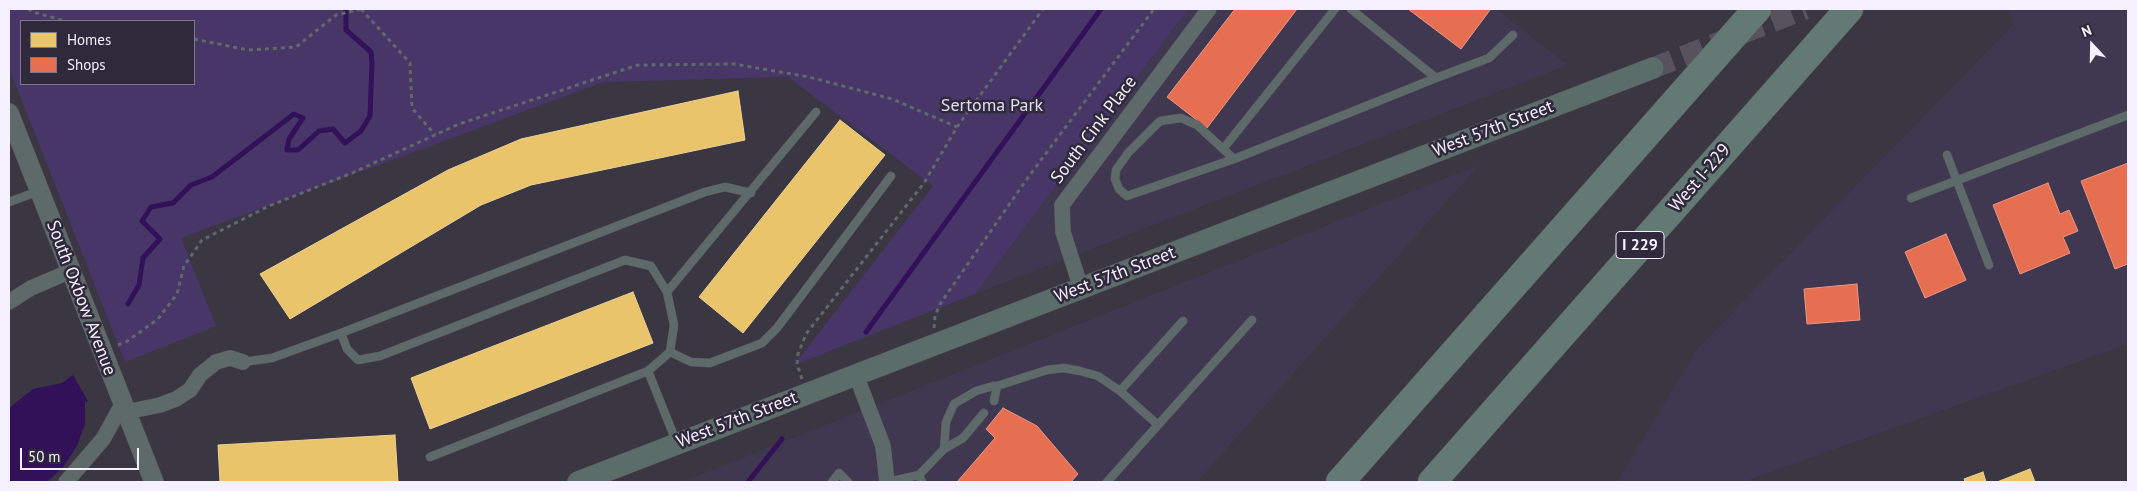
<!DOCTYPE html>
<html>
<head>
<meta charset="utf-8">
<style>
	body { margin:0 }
	#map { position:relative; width:2137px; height:491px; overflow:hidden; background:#3a3742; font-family:"PT Sans",sans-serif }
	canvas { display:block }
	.frame { position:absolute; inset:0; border:10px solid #f4f0fd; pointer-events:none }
	.legend { position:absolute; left:20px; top:20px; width:175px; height:65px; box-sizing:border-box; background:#2f293b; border:1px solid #7e7989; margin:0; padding:6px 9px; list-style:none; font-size:15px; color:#f4f0fd }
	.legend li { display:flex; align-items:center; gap:10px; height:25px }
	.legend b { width:25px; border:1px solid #7e7989 }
	.north { position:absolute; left:2067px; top:20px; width:50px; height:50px; -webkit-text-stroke:4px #2f293b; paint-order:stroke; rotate:339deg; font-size:14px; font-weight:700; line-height:20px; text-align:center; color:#f4f0fd }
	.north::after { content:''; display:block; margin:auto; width:18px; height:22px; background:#f4f0fd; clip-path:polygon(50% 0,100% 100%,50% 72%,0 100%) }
	.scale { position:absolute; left:20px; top:448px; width:119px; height:22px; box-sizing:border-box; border:2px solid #f4f0fd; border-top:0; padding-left:6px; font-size:15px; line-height:18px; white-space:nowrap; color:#f4f0fd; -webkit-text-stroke:4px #2f293b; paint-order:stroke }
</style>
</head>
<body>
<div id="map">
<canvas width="2137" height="491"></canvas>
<div class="frame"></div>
<ul class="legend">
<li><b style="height:14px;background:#e9c46a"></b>Homes</li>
<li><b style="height:14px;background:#e76f51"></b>Shops</li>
</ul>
<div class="north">N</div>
<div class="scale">50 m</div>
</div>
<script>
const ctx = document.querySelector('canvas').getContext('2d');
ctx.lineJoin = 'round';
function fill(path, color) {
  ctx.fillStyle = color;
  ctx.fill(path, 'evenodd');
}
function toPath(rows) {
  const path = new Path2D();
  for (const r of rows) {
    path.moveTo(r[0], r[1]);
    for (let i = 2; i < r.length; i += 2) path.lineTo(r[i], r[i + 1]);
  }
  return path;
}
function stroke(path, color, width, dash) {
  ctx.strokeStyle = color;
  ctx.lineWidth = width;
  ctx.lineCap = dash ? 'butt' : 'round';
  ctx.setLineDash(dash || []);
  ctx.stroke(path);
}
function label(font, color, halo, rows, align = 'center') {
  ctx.font = font + ' "PT Sans",sans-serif';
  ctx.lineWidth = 5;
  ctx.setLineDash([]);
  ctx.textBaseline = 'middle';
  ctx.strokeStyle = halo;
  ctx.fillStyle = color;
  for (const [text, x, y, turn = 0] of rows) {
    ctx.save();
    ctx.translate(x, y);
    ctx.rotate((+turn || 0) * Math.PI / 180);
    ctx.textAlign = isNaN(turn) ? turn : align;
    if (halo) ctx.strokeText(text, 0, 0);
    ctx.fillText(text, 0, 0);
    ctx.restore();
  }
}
fill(toPath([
	[1188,9,1496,9,1568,65,975,294],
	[2006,9,2128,9,2128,344,1743,482,1617,482,1698,348,2014,24],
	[1479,165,1197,482,682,482]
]), '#3f3850');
fill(toPath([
	[9,9,1188,9,975,294,794,365,933,186,788,77,603,82,181,238,216,326,125,362,9,68],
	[21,21,194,21,194,84,21,84]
]), '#483669');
fill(toPath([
	[73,375,88,401,85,402,85,424,77,446,64,466,47,482,9,482,9,408,33,389,62,383]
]), '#321158');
const homes = toPath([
	[738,91,745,140,531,185,481,205,290,319,260,274,448,170,521,139,738,91],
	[840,120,885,155,743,333,699,297,840,120],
	[633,292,653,343,430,429,411,378,633,292],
	[395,435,398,482,220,482,218,445,395,435],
	[2030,469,2035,482,1997,482,2030,469],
	[1983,472,1986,482,1965,482,1964,479,1983,472]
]);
fill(homes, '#e9c46a');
stroke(homes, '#ecd196', 1);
const shops = toPath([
	[1235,9,1297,9,1207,128,1167,97,1235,9],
	[1408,9,1489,9,1490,10,1461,49,1408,9],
	[2128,163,2128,264,2115,269,2081,181,2128,163],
	[2048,183,2060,214,2069,210,2078,231,2063,237,2070,253,2020,274,1993,205,2048,183],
	[1946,234,1966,280,1925,298,1905,252,1946,234],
	[1857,284,1860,320,1807,324,1804,289,1857,284],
	[1003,408,1037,426,1078,474,1071,482,957,482,995,438,986,429,1003,408]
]);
fill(shops, '#e76f51');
stroke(shops, '#eb9685', 1);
stroke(toPath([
	[128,304,139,285,143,258,160,239,142,221,151,207,173,203,191,185,212,177,294,114,303,118,289,139,287,150,298,150,319,131,333,129,345,143,361,131,370,116,372,63,371,52,346,30,346,9],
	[866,332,1101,9],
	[748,482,782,439]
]), '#321158', 5);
stroke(toPath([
	[1653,68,1805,9]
]), '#56535e', 21, [21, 11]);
const service = toPath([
	[1436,78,1489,58,1513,35],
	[1223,149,1335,9],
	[1947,155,1989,265],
	[1234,159,1197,125,1181,118,1160,121,1128,153,1116,170,1115,179,1119,189,1127,196,1234,159,1436,78,1351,9],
	[1911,198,2128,115],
	[9,202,39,191],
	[667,292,816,112],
	[341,333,347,349,358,360,380,356,625,260,651,266,667,292,674,325,670,352,648,371,430,457],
	[670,352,691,362,710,363,762,343,777,328,891,176],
	[243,362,272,358,341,333,705,192,725,187,751,193],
	[648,371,676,441],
	[997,386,1047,370,1064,368,1080,371,1098,376,1120,391,1158,425],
	[1120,391,1183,321],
	[984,413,963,438,944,449,946,422,954,404,976,391,993,386,997,386,994,401],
	[919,475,944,449],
	[832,482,839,473,848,482],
	[888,482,919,475,922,482],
	[1107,482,1252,320]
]);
const minor = toPath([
	[1081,288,1063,232,1062,205,1209,9],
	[9,302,31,288,71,271],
	[856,375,883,446,887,482],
	[126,412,160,405,176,399,190,390,200,375,216,362,230,358,243,362],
	[66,482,103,439,123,403]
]);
const tertiary = toPath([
	[9,113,154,482]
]);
const secondary = toPath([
	[578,482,1653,68]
]);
const motorway = toPath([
	[1340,482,1757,9],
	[1432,482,1849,9]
]);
stroke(service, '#59555f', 9);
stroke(minor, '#59555f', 16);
stroke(tertiary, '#59555f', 20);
stroke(secondary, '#59555f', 22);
stroke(motorway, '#59555f', 29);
stroke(toPath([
	[28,9,33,12,65,21],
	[361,9,410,63,412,108,435,135],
	[194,39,248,50,296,47,336,15,361,9],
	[934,328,935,316,940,304,1029,176,1154,9],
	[118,345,126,342,158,319,177,294,184,266,202,240,269,206,352,173,459,124,638,65,734,64,809,77,892,99,957,127],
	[802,379,797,364,798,354,806,334,924,183,957,127,1043,9]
]), '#616869', 3, [4, 4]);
stroke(service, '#5e6a69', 8);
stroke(minor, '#5e6a69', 15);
stroke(tertiary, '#5e6a69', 19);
stroke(secondary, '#5b6d69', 21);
stroke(motorway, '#637974', 28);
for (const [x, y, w] of [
	[1640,245,48]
]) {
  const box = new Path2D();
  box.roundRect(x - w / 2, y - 13.5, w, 27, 4);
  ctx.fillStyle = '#2f293b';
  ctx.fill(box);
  stroke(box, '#f4f0fd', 1);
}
label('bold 16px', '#f4f0fd', null, [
	["I 229",1640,245]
]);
label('18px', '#e2dcf3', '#2f293b', [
	["Sertoma Park",992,106]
]);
label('18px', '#f4f0fd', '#2f293b', [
	["West 57th Street",1493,129,-21],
	["South Cink Place",1094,130,-53],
	["West I-229",1700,178,-49],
	["West 57th Street",1115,275,-21],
	["South Oxbow Avenue",81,298,69],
	["West 57th Street",737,420,-21]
]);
</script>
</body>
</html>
